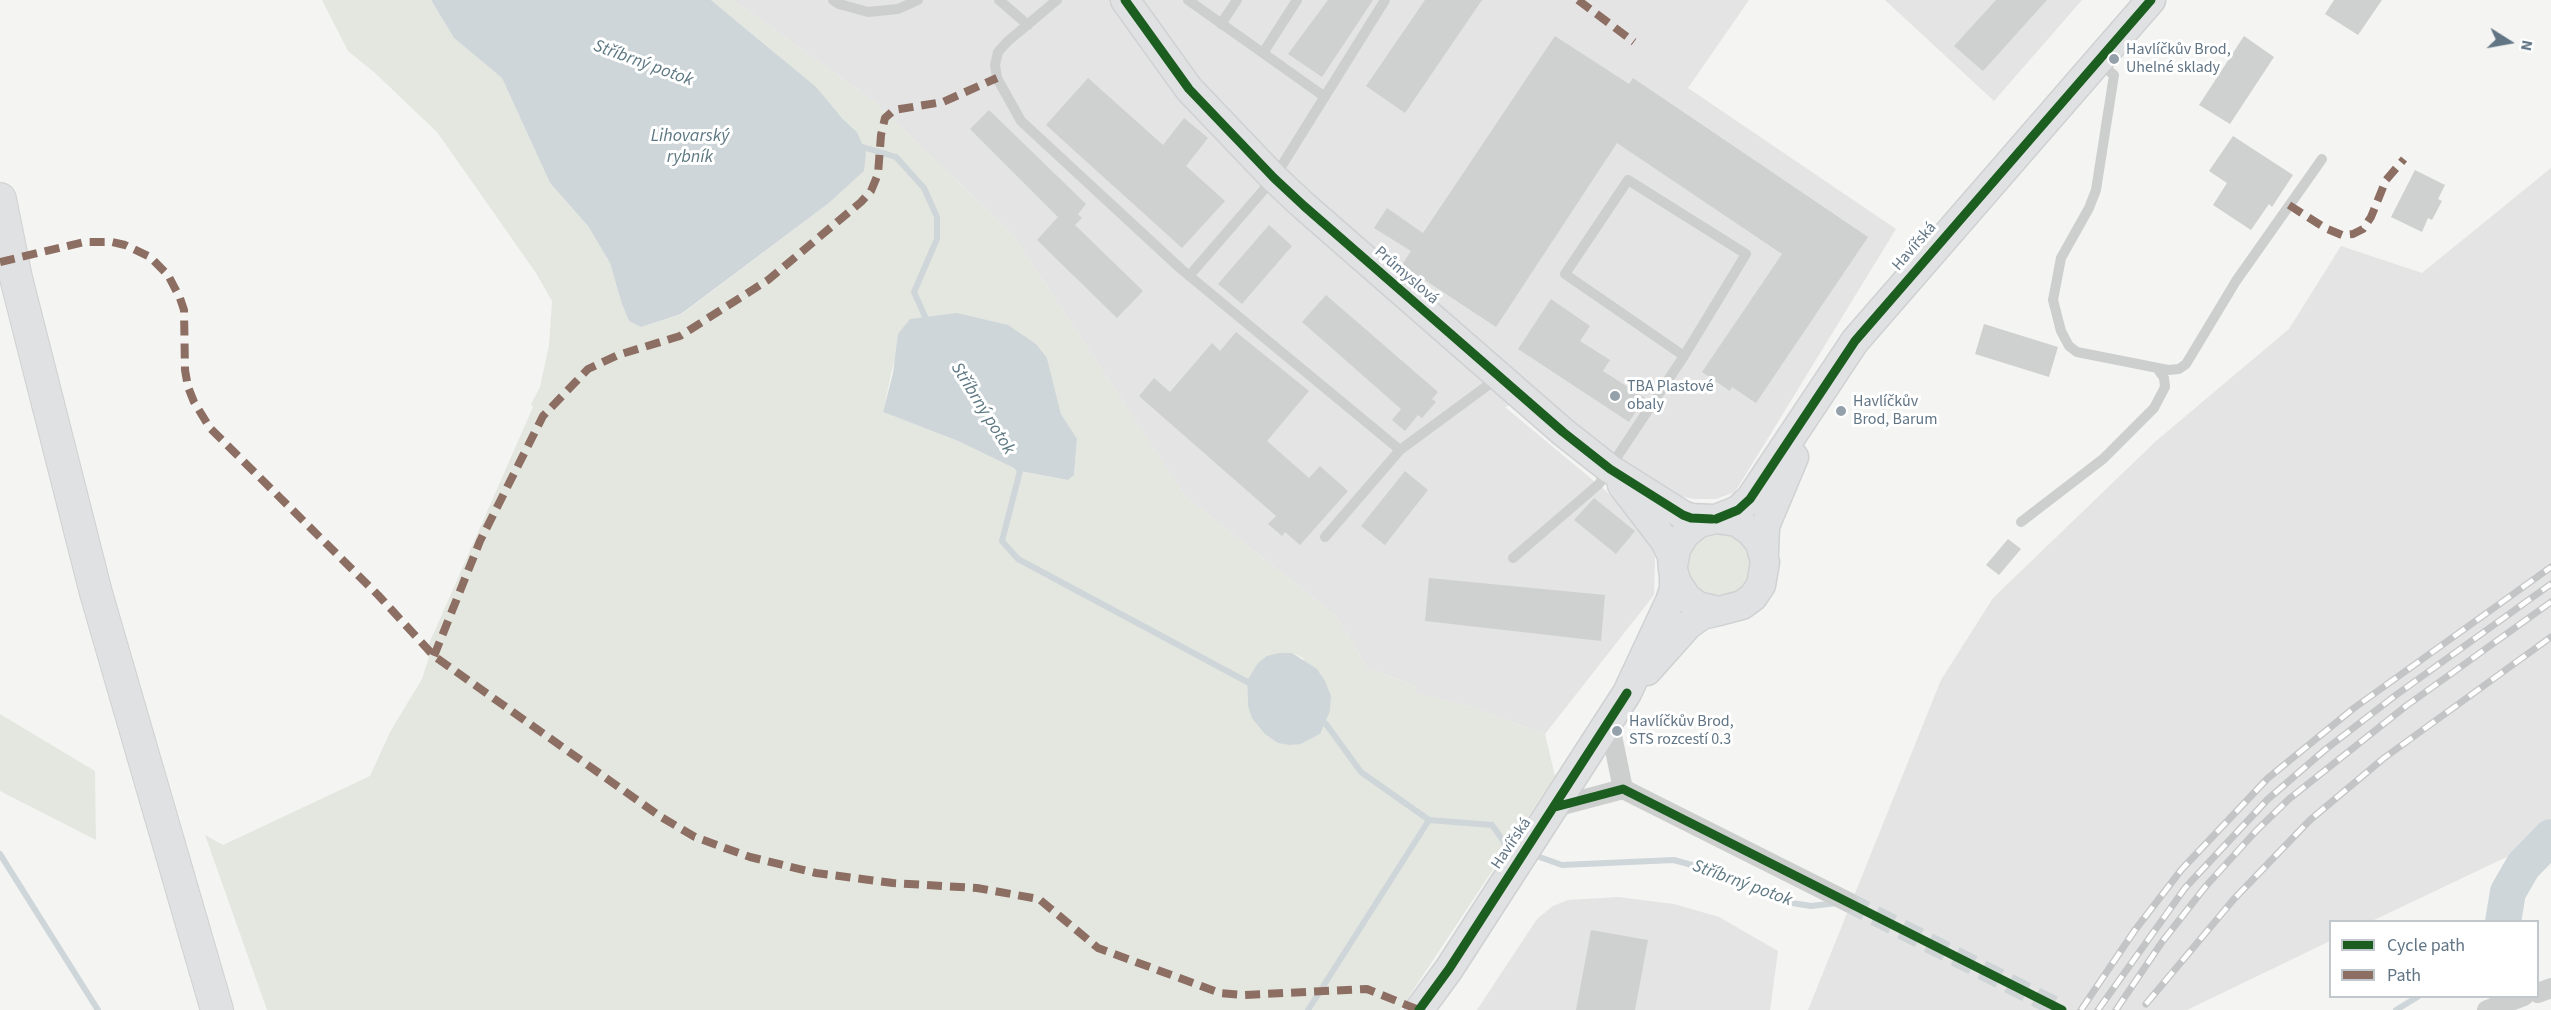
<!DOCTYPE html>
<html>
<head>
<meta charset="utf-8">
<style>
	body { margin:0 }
	#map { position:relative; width:2551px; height:1010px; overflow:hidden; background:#f4f4f2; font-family:"Source Sans 3",sans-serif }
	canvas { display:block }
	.legend { position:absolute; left:2329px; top:920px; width:210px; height:78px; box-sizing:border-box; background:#fff; border:2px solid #c0c8ce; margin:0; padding:8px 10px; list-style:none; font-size:18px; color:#617585 }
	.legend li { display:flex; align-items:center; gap:12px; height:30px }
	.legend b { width:30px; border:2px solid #c0c8ce }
	.north { position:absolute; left:2479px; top:12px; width:60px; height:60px; -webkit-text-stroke:4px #fff; paint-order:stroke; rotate:101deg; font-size:16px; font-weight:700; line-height:24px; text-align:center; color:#617585 }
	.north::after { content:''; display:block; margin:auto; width:21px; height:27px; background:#617585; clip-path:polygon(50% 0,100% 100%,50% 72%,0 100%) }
</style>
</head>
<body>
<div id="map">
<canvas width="2551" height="1010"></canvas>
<ul class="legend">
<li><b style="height:8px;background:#1b5e20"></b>Cycle path</li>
<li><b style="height:8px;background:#8d6e63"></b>Path</li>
</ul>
<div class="north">N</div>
</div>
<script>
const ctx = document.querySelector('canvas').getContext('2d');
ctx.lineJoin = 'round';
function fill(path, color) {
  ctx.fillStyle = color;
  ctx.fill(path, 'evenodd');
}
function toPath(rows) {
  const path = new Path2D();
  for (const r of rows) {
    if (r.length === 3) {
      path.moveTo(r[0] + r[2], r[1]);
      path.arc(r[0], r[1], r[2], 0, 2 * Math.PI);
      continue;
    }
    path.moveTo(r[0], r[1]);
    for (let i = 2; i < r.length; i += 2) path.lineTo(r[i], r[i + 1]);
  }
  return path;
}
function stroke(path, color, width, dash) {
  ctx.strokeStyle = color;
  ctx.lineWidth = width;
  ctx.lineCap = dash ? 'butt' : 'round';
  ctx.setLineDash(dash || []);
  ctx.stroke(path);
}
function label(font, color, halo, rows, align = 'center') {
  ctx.font = font + ' "Source Sans 3",sans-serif';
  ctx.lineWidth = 6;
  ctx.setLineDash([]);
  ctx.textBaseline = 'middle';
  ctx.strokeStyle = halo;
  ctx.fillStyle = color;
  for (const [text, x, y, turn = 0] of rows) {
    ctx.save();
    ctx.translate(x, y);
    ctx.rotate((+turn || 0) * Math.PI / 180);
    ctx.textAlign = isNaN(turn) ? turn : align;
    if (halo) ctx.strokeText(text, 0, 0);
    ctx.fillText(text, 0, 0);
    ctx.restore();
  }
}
fill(toPath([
	[733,0,1749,0,1688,88,1896,229,1735,492,1716,499,1694,499,1674,495,1531,397,1505,407,1606,491,1625,511,1654,548,1655,559,1654,595,1545,734,1465,705,1413,693,1416,686,1367,668,1336,616,1186,497,1013,235,875,102],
	[1885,0,2082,0,1994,101],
	[2551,168,2551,818,2517,852,2372,921,2330,922,2330,941,2187,1010,1808,1010,1941,680,1993,598,2156,441,2289,329,2341,246,2422,273],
	[1618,897,1674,904,1719,917,1778,951,1770,1010,1477,1010,1537,919,1553,906,1568,900]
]), '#e3e4e3');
fill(toPath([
	[322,0,431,0,454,38,502,78,550,183,588,226,610,263,621,301,641,327,682,314,829,203,864,171,857,132,774,52,711,0,733,0,875,102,1013,235,1186,497,1336,616,1367,668,1416,686,1414,693,1465,705,1545,734,1555,776,1400,1010,267,1010,205,835,223,845,370,776,390,732,422,679,429,657,425,653,533,407,531,404,540,387,549,345,552,301,536,273,437,132,375,73,348,51],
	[1047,358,1061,414,1077,440,1074,475,1068,480,1020,471,958,441,883,412,894,361],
	[1279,653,1292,653,1303,658,1320,734,1301,744,1248,706,1247,681],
	[1719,565,32],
	[0,714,95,771,96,840,0,791]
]), '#e4e7e0');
fill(toPath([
	[431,0,711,0,816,87,842,118,857,132,866,153,864,171,829,203,681,314,641,327,629,321,621,301,610,263,588,226,550,183,502,78,454,38],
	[957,313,1008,325,1036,344,1047,358,1061,414,1077,439,1074,475,1068,480,1020,471,958,441,883,412,893,373,898,334,910,319],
	[1279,653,1292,653,1317,669,1325,681,1331,696,1330,711,1320,734,1301,744,1290,745,1278,743,1265,734,1252,718,1248,706,1247,681,1258,663,1267,656]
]), '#ced6d9');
stroke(toPath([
	[856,145,896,157,924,188,937,217,937,239,914,292,927,321],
	[1016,465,1020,471,1002,541,1018,559,1253,685],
	[1321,721,1326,724,1361,772,1429,820,1492,825,1507,846],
	[0,854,98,1010],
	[1531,854,1562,865,1674,860,1724,874,1780,901,1811,906,1837,903],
	[1308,1010,1429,820],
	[2396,1010,2419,996]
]), '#ced6d9', 6);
stroke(toPath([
	[2503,922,2508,892,2523,866,2551,837]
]), '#ced6d9', 36);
fill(toPath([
	[1328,0,1373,0,1322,77,1288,54],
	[1425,0,1482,0,1405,113,1366,86],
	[1996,0,2047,0,1983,71,1954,46],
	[2334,0,2382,0,2358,35,2325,14],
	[1555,36,1629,84,1633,78,1868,237,1756,403,1732,387,1730,391,1702,372,1782,254,1617,143,1496,327,1402,265,1411,251,1374,228,1387,208,1423,233],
	[2244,36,2274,57,2230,124,2199,105],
	[1088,78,1163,145,1184,118,1208,138,1186,166,1225,201,1182,248,1046,125],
	[989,110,1086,204,1078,214,1082,218,1075,225,1143,291,1117,318,1037,240,1058,217,970,129],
	[2233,136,2293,175,2272,207,2269,204,2251,230,2213,205,2227,183,2209,171],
	[2415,170,2445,185,2438,199,2442,201,2432,220,2428,218,2422,232,2391,217],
	[1269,225,1292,246,1242,304,1218,284],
	[1326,295,1438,392,1432,399,1436,402,1422,418,1418,415,1405,431,1392,420,1401,409,1302,322],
	[1551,299,1590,326,1580,341,1610,360,1603,371,1645,398,1629,422,1518,349],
	[1984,324,2058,347,2049,377,1975,354],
	[1236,332,1309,391,1267,441,1309,478,1320,466,1348,491,1300,545,1285,532,1282,536,1268,524,1276,516,1139,396,1154,378,1170,392,1212,343,1220,351],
	[1405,471,1428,490,1385,545,1361,526],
	[1594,498,1635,531,1616,554,1574,520],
	[2008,539,2021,549,1999,575,1986,565],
	[1429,578,1605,595,1601,641,1425,621],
	[1591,930,1648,940,1635,1010,1576,1010]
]), '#cfd1d0');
stroke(toPath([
	[1848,902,2062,1010]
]), '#cfd4d7', 20, [20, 10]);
const secondary = toPath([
	[1125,0,1189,89,1274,178,1304,206,1563,432,1610,469,1683,515,1691,518,1712,519],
	[1622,485,1665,541,1672,556,1673,570,1677,583,1687,598,1698,606,1719,611,1742,605,1753,597,1761,585,1765,562,1760,543,1750,531,1737,522,1716,519,1699,523,1685,534,1676,549,1673,566],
	[1716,519,1738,510,1750,499,1855,341,2151,0],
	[1764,553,1765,526,1794,457],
	[1647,671,1688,625,1702,615,1719,611],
	[1419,1010,1449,969,1627,693,1670,601,1674,589,1674,575]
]);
const primary = toPath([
	[0,199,16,278,96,593,217,1010]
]);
stroke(secondary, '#cfd1d2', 31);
stroke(primary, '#cfd1d1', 34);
stroke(toPath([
	[833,0,839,4,868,12,898,9,918,0],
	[999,0,1028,25],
	[1057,0,1008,41,998,52,995,65,997,78,1021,121,1181,269,1400,450],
	[1188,0,1325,97],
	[1221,24,1237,0],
	[1263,53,1297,0],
	[2099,63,2114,75,2096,190,2089,208,2061,258,2053,300,2061,331,2069,346,2077,352,2168,370,2179,369,2186,364,2236,281,2322,159],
	[1189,276,1274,178,1385,0],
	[2021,522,2103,459,2154,408,2165,387,2164,378,2157,368],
	[1325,537,1400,450,1499,377],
	[1513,558,1599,484,1684,356,1746,254,1628,180,1565,274,1684,356]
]), '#cdcfcf', 10);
stroke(toPath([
	[1609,721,1623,789],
	[1555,807,1623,789,1848,902],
	[2538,993,2551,988],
	[2487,1010,2524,996]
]), '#cdcfcf', 20);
stroke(secondary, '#e0e1e2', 28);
stroke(primary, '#e0e1e2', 32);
const rail = toPath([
	[2146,1004,2234,899,2310,820,2384,758,2551,637],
	[2081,1010,2135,930,2182,869,2268,778,2354,708,2551,567],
	[2098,1010,2185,888,2268,799,2326,749,2396,695,2551,584],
	[2116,1010,2162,942,2206,886,2256,831,2289,799,2406,706,2551,602]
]);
stroke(rail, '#c3c4c5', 7);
stroke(rail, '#fff', 4.5, [14]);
stroke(toPath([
	[1578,0,1634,42],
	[2289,205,2325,228,2342,235,2353,234,2363,229,2371,217,2386,180,2404,159],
	[0,262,84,242,112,242,125,245,150,257,168,275,180,298,184,310,185,370,188,387,194,402,210,428,378,595,434,656,661,817,695,837,750,857,816,873,893,883,977,888,1039,899,1098,948,1220,993,1244,995,1367,989,1419,1010],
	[434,656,480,541,543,416,588,369,618,355,680,336,768,280,861,202,871,191,878,174,881,135,885,118,894,110,943,102,997,78]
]), '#8d6e63', 8, [15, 8]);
stroke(toPath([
	[1125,0,1189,89,1274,178,1304,206,1563,432,1610,469,1683,515,1691,518,1712,519],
	[1716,519,1738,510,1750,499,1855,341,2151,0],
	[1555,807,1623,789,2062,1010],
	[1419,1010,1449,969,1627,693]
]), '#1b5e20', 9);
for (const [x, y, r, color] of [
	[2114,59,6,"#94a1ab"],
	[1615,396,6,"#94a1ab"],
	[1841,411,6,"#94a1ab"],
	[1617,731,6,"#94a1ab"]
]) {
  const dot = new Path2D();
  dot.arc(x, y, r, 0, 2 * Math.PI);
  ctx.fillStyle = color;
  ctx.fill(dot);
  stroke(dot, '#fff', 2);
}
label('16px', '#617585', '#fff', [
	["Havlíčkův Brod,",2126,50],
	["Uhelné sklady",2126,68],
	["TBA Plastové",1627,387],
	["obaly",1627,405],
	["Havlíčkův",1853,402],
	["Brod, Barum",1853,420],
	["Havlíčkův Brod,",1629,722],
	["STS rozcestí 0.3",1629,740]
], 'left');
label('16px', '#617585', '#fff', [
	["Havířská",1915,247,-49],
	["Průmyslová",1406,276,41],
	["Havířská",1512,844,-56]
]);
label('italic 18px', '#5d7882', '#fff', [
	["Stříbrný potok",643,64,20],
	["Lihovarský",690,137],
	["rybník",690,158],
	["Stříbrný potok",982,409,58],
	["Stříbrný potok",1742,884,20]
]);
</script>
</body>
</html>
